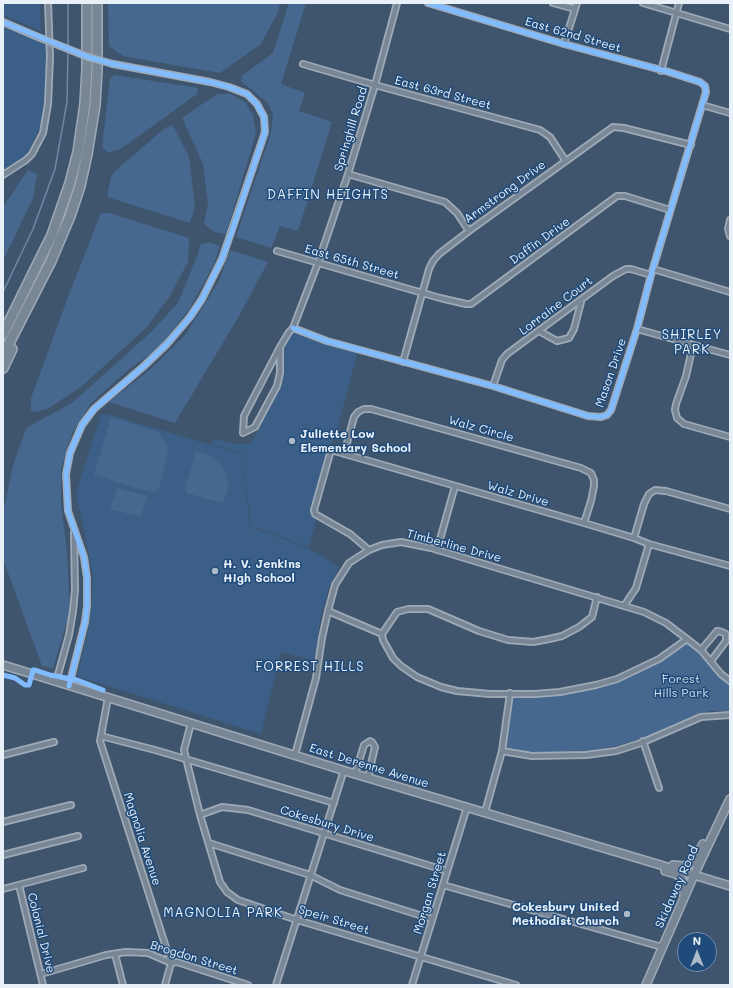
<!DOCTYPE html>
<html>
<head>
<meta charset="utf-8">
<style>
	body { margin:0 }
	#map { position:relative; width:733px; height:988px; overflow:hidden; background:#3f556e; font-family:Mali,sans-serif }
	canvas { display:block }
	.frame { position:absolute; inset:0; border:4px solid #e8f1f8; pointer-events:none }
	.north { position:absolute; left:677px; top:932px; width:40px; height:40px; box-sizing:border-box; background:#1f4a7a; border:1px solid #6f8dac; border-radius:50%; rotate:0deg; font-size:11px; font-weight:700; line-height:16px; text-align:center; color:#e8f1f8 }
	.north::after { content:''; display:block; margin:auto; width:14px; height:18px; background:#adbac8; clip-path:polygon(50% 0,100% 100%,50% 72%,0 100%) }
</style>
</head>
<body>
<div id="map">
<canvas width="733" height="988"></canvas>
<div class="frame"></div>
<div class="north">N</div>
</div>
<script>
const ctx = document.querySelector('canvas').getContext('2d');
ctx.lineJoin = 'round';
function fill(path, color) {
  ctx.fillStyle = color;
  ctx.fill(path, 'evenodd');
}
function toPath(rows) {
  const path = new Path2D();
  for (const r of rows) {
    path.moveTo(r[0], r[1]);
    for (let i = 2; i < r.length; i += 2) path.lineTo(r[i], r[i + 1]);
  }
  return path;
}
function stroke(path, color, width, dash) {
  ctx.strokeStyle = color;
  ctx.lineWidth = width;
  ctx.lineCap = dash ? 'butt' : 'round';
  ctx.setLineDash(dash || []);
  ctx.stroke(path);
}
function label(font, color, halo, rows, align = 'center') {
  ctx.font = font + ' Mali,sans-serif';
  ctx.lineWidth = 3;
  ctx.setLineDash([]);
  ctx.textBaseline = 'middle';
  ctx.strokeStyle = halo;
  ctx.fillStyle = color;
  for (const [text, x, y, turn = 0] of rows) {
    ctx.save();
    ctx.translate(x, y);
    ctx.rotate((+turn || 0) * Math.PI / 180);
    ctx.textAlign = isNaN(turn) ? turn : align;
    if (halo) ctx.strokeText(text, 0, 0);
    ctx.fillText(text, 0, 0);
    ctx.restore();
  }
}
fill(toPath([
	[3,3,40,3,41,31,3,15],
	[3,24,48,47,43,119,33,142,30,152,27,157,3,174],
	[291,333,358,351,335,437,331,443,312,511,313,516,316,520,309,547,251,526,242,453,212,444,214,438,234,444,250,444,262,424,256,420,275,383,278,368,274,365],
	[106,414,242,454,250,527,309,548,339,567,329,587,321,615,314,661,281,652,261,734,77,676,87,635,92,601,93,575,76,493,101,415]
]), '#3b5f87');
fill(toPath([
	[108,3,280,3,278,12,261,44,220,73,123,56,109,46],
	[289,3,306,3,281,84,305,93,299,111,332,122,298,231,280,226,271,248,236,237,271,133,273,114,268,103,241,81,243,75,273,53],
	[115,75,198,88,197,94,122,148,109,153,102,147,110,78],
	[217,94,230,94,245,102,253,115,256,133,226,234,214,232,204,224,208,203,203,164,182,118],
	[171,125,175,129,189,157,195,207,190,223,107,197,111,177,115,171,164,129],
	[28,170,37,174,33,198,3,261,3,207],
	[101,213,109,213,189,238,188,262,170,296,147,327,81,387,49,408,35,412,31,411,31,398,70,292],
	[208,242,220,246,213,266,190,308,161,346,128,370,91,403,72,434,61,469,61,503,67,552,70,611,53,668,42,666,3,559,3,512,14,462,26,429,33,424,72,403,150,333,178,303,198,254,200,245],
	[230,250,268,262,239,316,175,423,109,402,152,368,186,334,219,281],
	[111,417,158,432,162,437,166,443,168,452,158,491,153,493,94,475],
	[196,451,212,456,219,462,226,473,229,487,223,503,187,493,185,489],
	[117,488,147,496,141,517,110,509],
	[686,644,689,644,704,658,730,684,730,711,709,711,652,735,616,746,584,752,545,753,505,749,512,698,515,697,542,697,576,691,604,684,651,664]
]), '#46688e');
stroke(toPath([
	[68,3,68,47],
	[3,292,33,229,55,169,67,102,68,51]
]), '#6c89a7', 1.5);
const street = toPath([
	[553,3,575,9],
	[643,3,730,29],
	[3,22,38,37],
	[564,44,577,3],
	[303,64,375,85,540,130,550,137,565,160],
	[661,71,679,3],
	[702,105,730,113],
	[348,174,445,202,457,213,469,231],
	[3,175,26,160,32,154,43,133,48,104,50,57,48,3],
	[730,220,728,229,730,236],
	[277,251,440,298,466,304,471,304,617,196,625,196,670,210],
	[653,269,730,292],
	[293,328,327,341,493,386,588,416,601,417,607,415,611,410,637,329,651,275,706,92,705,86,700,82,669,72,564,44,428,3],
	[637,329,730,355],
	[539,331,557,341,569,338,574,329,581,302,580,300],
	[693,345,686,376,676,404,675,410,677,418,684,424,730,437],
	[280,347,280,373,277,386,255,427,243,433,244,416,280,347,289,332,293,328,318,263,348,174,375,85,397,3],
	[403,362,429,269,433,261,439,254,469,231,613,127,624,128,691,145],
	[493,386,502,360,507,354,613,276,626,269,631,269,651,275],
	[344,454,354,417,358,412,364,409,371,409,581,468,591,473,594,480,594,486,591,501,584,523],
	[634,538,644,504,649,494,655,490,666,491,730,509],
	[369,550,350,534,315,514,314,510,331,450,584,523,634,538,649,544,730,566],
	[437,550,455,486],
	[597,597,592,617,579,627,562,636,549,639,533,642,508,640,479,631,428,609,408,609,397,612,382,634,383,640,393,658,401,666,417,677,441,687,457,691,490,694,535,694,560,692,596,685,617,679,659,659,687,639],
	[624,606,636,588,649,544],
	[328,611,382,634],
	[701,650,717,631,722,632,726,634,726,641,711,661],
	[56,682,69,635,73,611,75,590,74,533],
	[69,686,85,622,87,606,87,578,84,557,68,511,66,474,70,453,82,425,94,409,144,366,167,344,190,317,202,299,222,259,265,132,264,117,257,104,247,94,229,87,210,82,113,64],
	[108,698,100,741,171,963,165,985],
	[191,723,184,750,200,815,220,882,227,892,238,900,297,920,516,985],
	[101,736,155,750,334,803],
	[643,741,659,788],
	[502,751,532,756,586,755,616,751,641,743,701,717,730,715],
	[3,755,54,742],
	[295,755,316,678,322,638,328,611,335,585,349,563,369,550,382,545,401,542,431,548,644,612,666,623,687,639,701,650,721,674,730,681],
	[355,774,364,745,370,741,372,742,375,747,368,777],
	[485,812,502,751,510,693],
	[200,815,222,807,248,810,447,871],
	[3,822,71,805],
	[209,843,310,875,340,890,432,919],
	[3,855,78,836],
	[19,885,43,985],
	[443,885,662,947],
	[3,889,83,868],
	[115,954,123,985],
	[41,974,106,955,126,952,148,953,171,963,177,962,248,985],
	[276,985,344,770],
	[412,985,467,807]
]);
const secondary = toPath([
	[646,985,694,875,730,886]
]);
const primary = toPath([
	[3,665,355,774,694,875,730,799],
	[673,865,683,866,693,863,703,844],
	[665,871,676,874,681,878,683,881,684,896]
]);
const highway = toPath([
	[3,334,52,235,70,183,78,152,85,104,87,69,87,3],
	[3,355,51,261,70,216,80,186,87,154,95,105,97,69,97,3],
	[3,368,12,349]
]);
stroke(street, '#9faab7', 8);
stroke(secondary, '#9faab7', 10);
stroke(primary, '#9faab7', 10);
stroke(highway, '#9faab7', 12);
stroke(street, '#798695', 4.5);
stroke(secondary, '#798695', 7);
stroke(primary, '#798695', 7);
stroke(highway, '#798695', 9);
const streetBridge = toPath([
	[38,37,88,57,113,64]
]);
stroke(streetBridge, '#9faab7', 8, []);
stroke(streetBridge, '#798695', 4.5);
stroke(toPath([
	[3,22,88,57,113,64,210,82,229,87,247,94,257,104,264,117,265,132,232,231,222,259,202,299,190,317,167,344,144,366,94,409,82,425,70,453,66,474,68,511,84,557,87,578,87,606,85,622,69,686],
	[293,328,327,341,493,386,588,416,601,417,607,415,611,410,637,329,651,275,706,92,705,86,700,82,669,72,564,44,428,3],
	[3,675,15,678,25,685,29,685,33,670,35,670,50,675,77,680,103,690]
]), '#80bcff', 5);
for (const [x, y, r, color] of [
	[292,441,4,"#adbac8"],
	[215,571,4,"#adbac8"],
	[627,914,4,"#adbac8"]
]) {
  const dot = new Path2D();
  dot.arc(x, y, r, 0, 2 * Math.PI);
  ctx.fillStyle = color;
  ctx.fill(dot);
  stroke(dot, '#1f4a7a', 1.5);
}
label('12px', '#e8f1f8', '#1f4a7a', [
	["East 62nd Street",573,35,16],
	["East 63rd Street",443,93,15],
	["Springhill Road",351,129,-73],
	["Armstrong Drive",505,192,-36],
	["Daffin Drive",540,241,-36],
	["East 65th Street",352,262,16],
	["Lorraine Court",556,306,-37],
	["Mason Drive",611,373,-71],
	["Walz Circle",481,429,16],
	["Walz Drive",518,494,16],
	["Timberline Drive",454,546,15],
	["East Derenne Avenue",369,766,17],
	["Cokesbury Drive",327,824,17],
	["Magnolia Avenue",142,839,72],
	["Skidaway Road",677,887,-66],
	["Morgan Street",430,893,-73],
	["Speir Street",334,920,17],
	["Colonial Drive",41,933,76],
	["Brogdon Street",194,958,17]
]);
label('bold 12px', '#e8f1f8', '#1f4a7a', [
	["Juliette Low",300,434],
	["Elementary School",300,448],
	["H. V. Jenkins",223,564],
	["High School",223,578],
	["Cokesbury United",619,907,"right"],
	["Methodist Church",619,921,"right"]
], 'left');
label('12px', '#d0dde9', '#1f4a7a', [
	["Forest",681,679],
	["Hills Park",681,693]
]);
ctx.letterSpacing = '1px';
label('13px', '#e8f1f8', '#1f4a7a', [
	["DAFFIN HEIGHTS",328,195],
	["SHIRLEY",692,335],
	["PARK",692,350],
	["FORREST HILLS",310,667],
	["MAGNOLIA PARK",223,913]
]);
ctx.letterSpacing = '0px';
</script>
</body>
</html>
